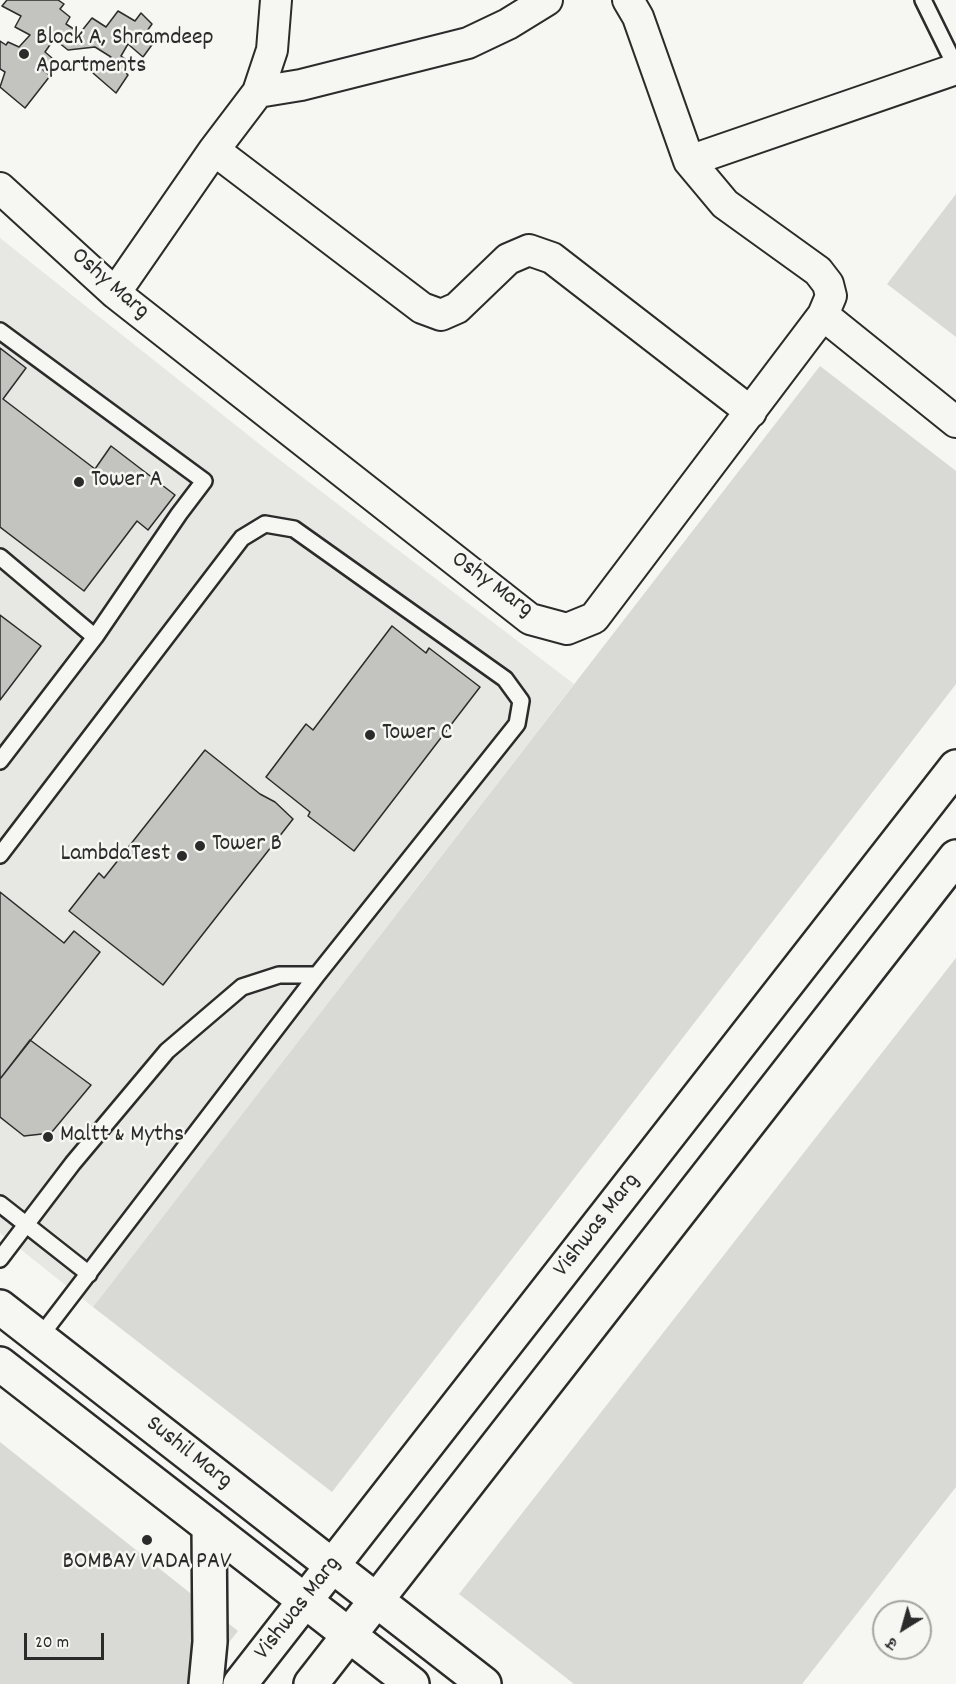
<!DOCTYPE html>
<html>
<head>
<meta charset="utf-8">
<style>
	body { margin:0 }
	#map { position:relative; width:956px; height:1684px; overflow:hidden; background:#f6f6f2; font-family:Dekko,"Playpen Sans Deva",sans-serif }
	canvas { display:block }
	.north { position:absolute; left:872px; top:1600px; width:60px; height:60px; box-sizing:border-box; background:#f6f6f2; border:2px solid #a5a5a2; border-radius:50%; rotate:217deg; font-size:16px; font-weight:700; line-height:24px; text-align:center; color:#2b2b2b }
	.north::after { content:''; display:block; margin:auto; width:21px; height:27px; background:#2b2b2b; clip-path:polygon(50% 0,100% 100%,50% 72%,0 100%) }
	.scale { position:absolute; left:24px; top:1633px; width:80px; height:27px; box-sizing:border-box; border:3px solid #2b2b2b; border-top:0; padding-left:8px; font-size:18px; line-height:21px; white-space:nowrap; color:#2b2b2b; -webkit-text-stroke:4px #f6f6f2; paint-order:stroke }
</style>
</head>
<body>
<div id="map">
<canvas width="956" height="1684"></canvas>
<div class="north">उ</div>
<div class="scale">20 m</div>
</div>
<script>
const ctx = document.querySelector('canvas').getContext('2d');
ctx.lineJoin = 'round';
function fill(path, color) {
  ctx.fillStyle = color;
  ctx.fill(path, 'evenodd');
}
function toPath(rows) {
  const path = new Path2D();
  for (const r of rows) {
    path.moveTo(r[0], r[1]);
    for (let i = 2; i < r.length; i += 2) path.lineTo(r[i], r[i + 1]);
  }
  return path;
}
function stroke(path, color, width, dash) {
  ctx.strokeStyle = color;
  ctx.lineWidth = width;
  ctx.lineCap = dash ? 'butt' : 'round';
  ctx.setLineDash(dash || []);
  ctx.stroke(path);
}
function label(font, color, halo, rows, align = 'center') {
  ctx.font = font + ' Dekko,sans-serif';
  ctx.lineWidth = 5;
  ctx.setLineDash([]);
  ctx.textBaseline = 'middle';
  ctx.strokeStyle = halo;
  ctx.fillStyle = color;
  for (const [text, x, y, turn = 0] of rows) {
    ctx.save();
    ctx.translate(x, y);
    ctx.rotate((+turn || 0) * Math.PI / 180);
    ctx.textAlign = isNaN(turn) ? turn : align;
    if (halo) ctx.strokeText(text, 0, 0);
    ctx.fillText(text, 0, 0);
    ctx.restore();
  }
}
fill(toPath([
	[0,238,272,454,574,684,93,1307,0,1233]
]), '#e7e7e3');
fill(toPath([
	[956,194,956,337,887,284],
	[820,366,956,471,956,684,332,1492,93,1307],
	[956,958,956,1487,802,1684,574,1684,459,1594],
	[0,1442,238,1631,196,1684,0,1684]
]), '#d9d9d5');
const building = toPath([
	[7,0,58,0,64,4,60,9,70,17,66,24,80,33,92,18,106,27,118,11,135,21,141,13,152,24,147,31,157,38,143,57,128,44,121,56,128,61,122,69,128,75,116,93,86,67,90,59,103,67,111,57,95,47,68,50,54,39,45,52,52,58,43,70,50,76,25,108,0,87,5,72,0,69,0,41,6,45,8,42,19,47,30,35,15,27,21,16,2,6,7,0],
	[0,348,26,368,3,399,95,469,111,446,175,495,148,530,137,521,84,591,0,527,0,348],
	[0,615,41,646,0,700,0,615],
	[392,626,426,653,429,648,480,687,354,851,308,816,310,812,266,777,306,724,313,730,392,626],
	[205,750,260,794,275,802,293,819,163,985,69,911,99,873,104,878,205,750],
	[0,892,64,943,74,931,100,952,0,1079,0,892],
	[30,1040,91,1085,51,1133,24,1136,0,1117,0,1079,30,1040]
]);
fill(building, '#c3c3c0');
stroke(building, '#2b2b2b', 1.5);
const lane = toPath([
	[923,0,956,67],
	[0,331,204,481,179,514,95,637,0,557],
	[0,761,95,637],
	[0,855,242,538,265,524,294,529,505,679,521,701,517,724,317,975,39,1338],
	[0,1204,89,1274],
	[0,1259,73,1163,167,1051,242,987,279,975,317,975]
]);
const street = toPath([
	[276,0,272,50,258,92,301,85,468,43,508,24,547,0],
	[628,0,638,17,689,161,725,204,818,271,828,284,831,296,823,315],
	[214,150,422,308,441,315,457,308,508,259,529,250,552,258,751,412],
	[689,161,956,69],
	[0,188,115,293,530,619,567,629,594,618,823,315,956,422],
	[115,293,214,150,258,92]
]);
const secondary = toPath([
	[0,1307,484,1684],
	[0,1364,412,1684],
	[206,1684,210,1642,209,1526],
	[240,1684,956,767],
	[311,1684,956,857]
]);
stroke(lane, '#2b2b2b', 20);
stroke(street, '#2b2b2b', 34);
stroke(secondary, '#2b2b2b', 38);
stroke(lane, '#f6f6f2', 15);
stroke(street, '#f6f6f2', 30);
stroke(secondary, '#f6f6f2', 33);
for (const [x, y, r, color] of [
	[24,54,6,"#2b2b2b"],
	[79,482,6,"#2b2b2b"],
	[370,735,6,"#2b2b2b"],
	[200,846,6,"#2b2b2b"],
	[182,856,6,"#2b2b2b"],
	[48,1137,6,"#2b2b2b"],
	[147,1540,6,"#2b2b2b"]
]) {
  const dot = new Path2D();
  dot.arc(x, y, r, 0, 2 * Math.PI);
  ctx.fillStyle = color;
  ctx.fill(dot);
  stroke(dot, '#f6f6f2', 2);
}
label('24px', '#2b2b2b', '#f6f6f2', [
	["Block A, Shramdeep",36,40],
	["Apartments",36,68],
	["Tower A",91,482],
	["Tower C",382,735],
	["Tower B",212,846],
	["LambdaTest",170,856,"right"],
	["Maltt & Myths",60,1137],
	["BOMBAY VADA PAV",147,1564,"center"]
], 'left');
label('24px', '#2b2b2b', '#f6f6f2', [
	["Oshy Marg",109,285,41],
	["Oshy Marg",491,586,36],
	["Vishwas Marg",598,1226,-52],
	["Sushil Marg",188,1454,38],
	["Vishwas Marg",299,1609,-52]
]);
</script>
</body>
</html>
